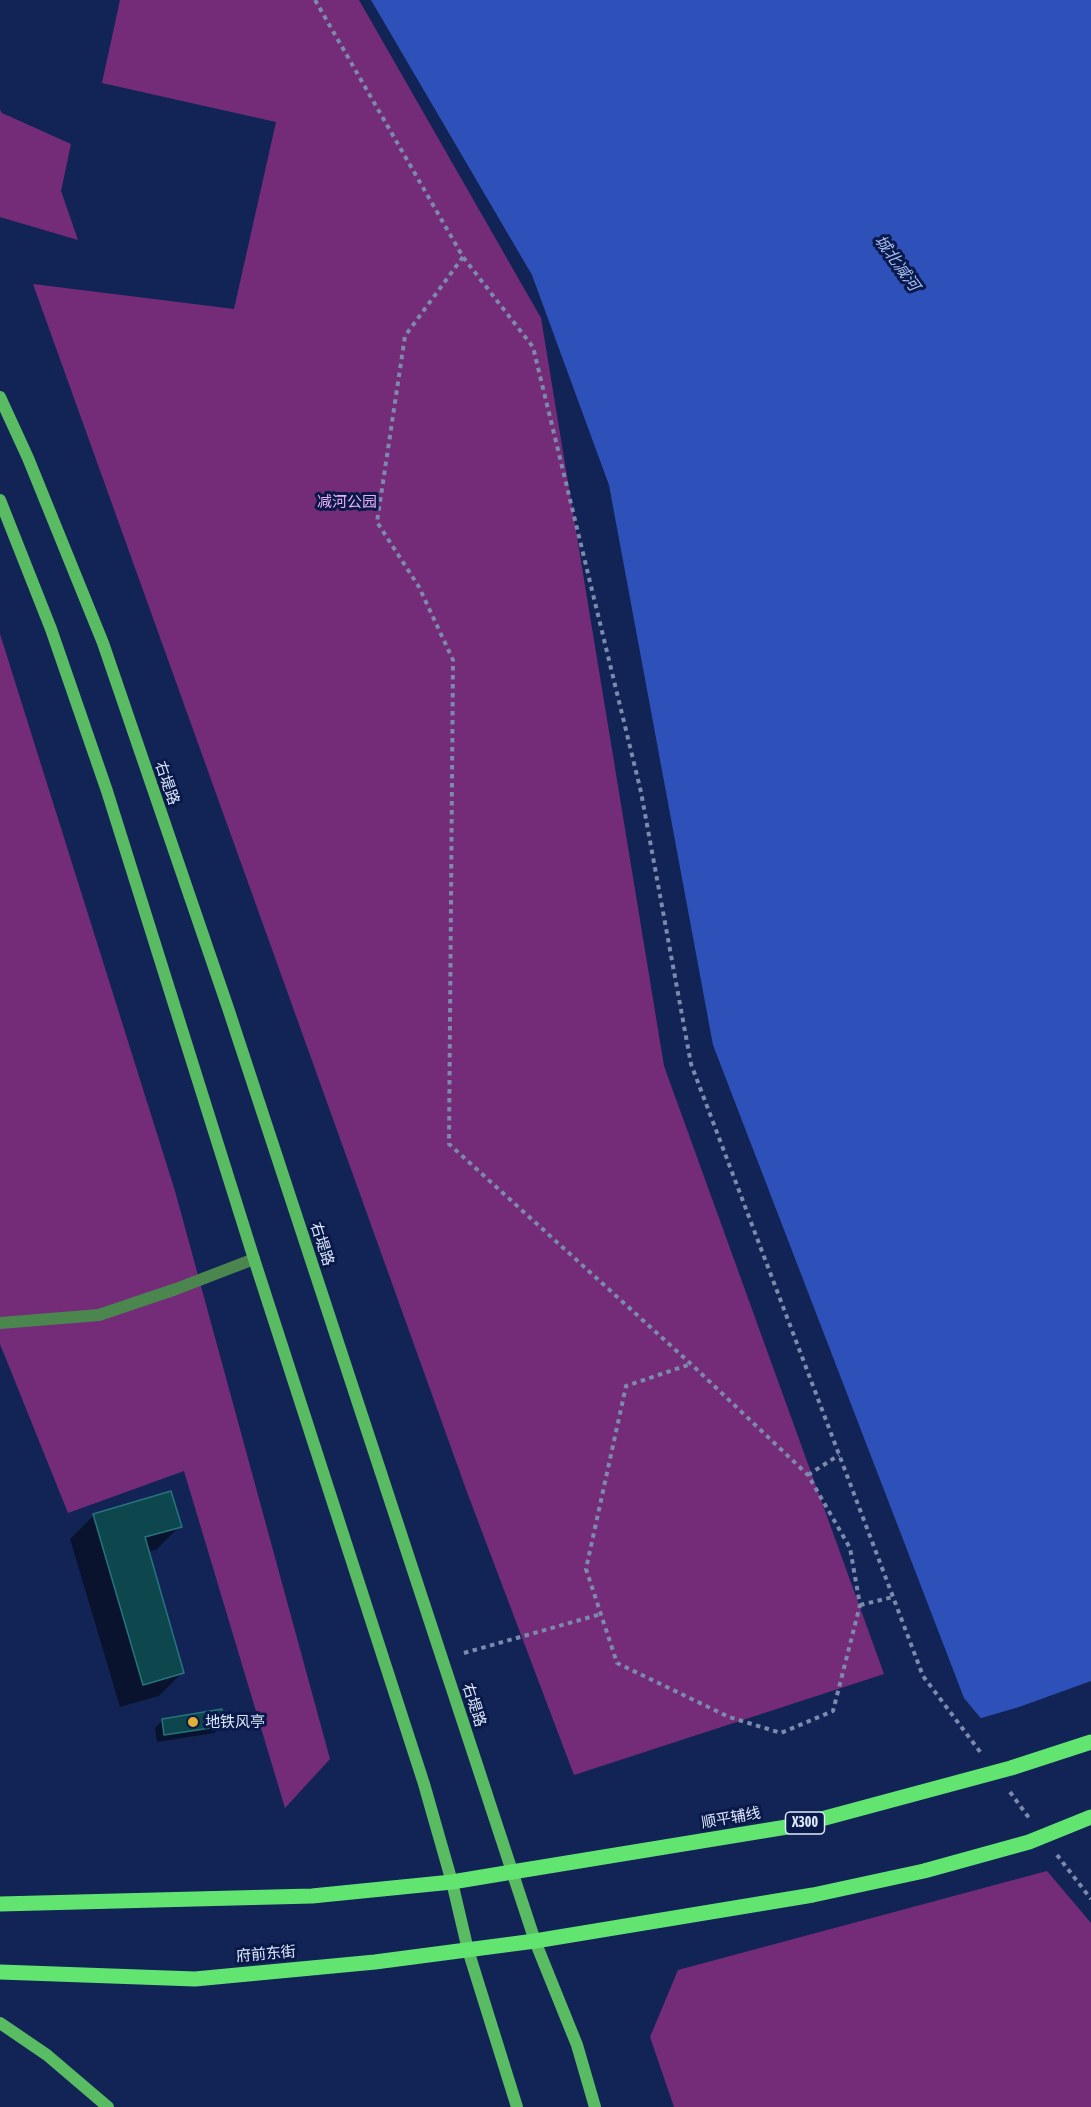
<!DOCTYPE html>
<html>
<head>
<meta charset="utf-8">
<style>
	body { margin:0 }
	canvas { display:block; background:#122456 }
</style>
</head>
<body>
<canvas width="1091" height="2107"></canvas>
<script>
const ctx = document.querySelector('canvas').getContext('2d');
ctx.lineJoin = 'round';
function fill(path, color) {
  ctx.fillStyle = color;
  ctx.fill(path, 'evenodd');
}
function toPath(rows) {
  const path = new Path2D();
  for (const r of rows) {
    path.moveTo(r[0], r[1]);
    for (let i = 2; i < r.length; i += 2) path.lineTo(r[i], r[i + 1]);
  }
  return path;
}
function stroke(path, color, width, dash) {
  ctx.strokeStyle = color;
  ctx.lineWidth = width;
  ctx.lineCap = dash ? 'butt' : 'round';
  ctx.setLineDash(dash || []);
  ctx.stroke(path);
}
function label(font, color, halo, rows, align = 'center') {
  ctx.font = font + ' "Asap Condensed","Noto Sans SC",sans-serif';
  ctx.lineWidth = 6;
  ctx.setLineDash([]);
  ctx.textBaseline = 'middle';
  ctx.strokeStyle = halo;
  ctx.fillStyle = color;
  for (const [text, x, y, turn = 0] of rows) {
    ctx.save();
    ctx.translate(x, y);
    ctx.rotate((+turn || 0) * Math.PI / 180);
    ctx.textAlign = isNaN(turn) ? turn : align;
    if (halo) ctx.strokeText(text, 0, 0);
    ctx.fillText(text, 0, 0);
    ctx.restore();
  }
}
fill(toPath([
	[120,0,359,0,541,318,664,1066,884,1674,574,1775,467,1492,33,284,234,309,276,122,102,83],
	[0,110,2,113,71,144,61,191,78,240,0,217],
	[0,634,175,1191,330,1759,285,1808,184,1471,68,1513,0,1344],
	[1047,1871,1091,1923,1091,2107,674,2107,650,2037,678,1970]
]), '#742c78');
fill(toPath([
	[371,0,1091,0,1091,1851,964,1698,713,1045,609,485,532,275]
]), '#2d51b9');
fill(toPath([
	[1091,1681,1091,1854,978,1719,1019,1707]
]), '#122456');
fill(toPath([
	[94,1515,180,1526,156,1550,148,1552,183,1672,159,1696,120,1707,70,1539],
	[163,1720,223,1725,215,1733,157,1742,155,1728]
]), '#0007');
const building = toPath([
	[171,1491,182,1527,145,1537,184,1673,143,1685,93,1514,171,1491],
	[222,1709,224,1726,164,1735,162,1719,222,1709]
]);
fill(building, '#0d464c');
stroke(building, '#26747d', 1.5);
stroke(toPath([
	[315,0,463,257,533,347,641,792,691,1064,923,1676,981,1753],
	[463,257,405,336,377,522,419,587,453,660,449,1144,691,1364,808,1475,850,1548,860,1605,833,1711,781,1733,729,1717,617,1663,586,1569,626,1386,691,1364],
	[808,1475,839,1455],
	[860,1605,893,1597],
	[464,1653,601,1614],
	[1010,1792,1029,1818],
	[1057,1855,1091,1899]
]), '#7c8aac', 4, [4.5, 4.5]);
stroke(toPath([
	[0,1323,99,1315,176,1289,254,1259]
]), '#4b864f', 12);
stroke(toPath([
	[0,397,28,458,103,643,228,1008,535,1941,577,2045,595,2107],
	[0,500,51,629,107,791,254,1259,424,1784,452,1882,468,1950,517,2107],
	[0,2023,47,2055,108,2107]
]), '#59bb62', 12);
stroke(toPath([
	[0,1904,312,1896,452,1882,512,1872],
	[0,1972,195,1979,375,1962,535,1941]
]), '#62e470', 15);
stroke(toPath([
	[512,1872,799,1825,1011,1768,1091,1742],
	[535,1941,813,1895,924,1871,1029,1842,1091,1817]
]), '#62e470', 15);
for (const [x, y, r, color] of [
	[193,1722,6,"#e1af34"]
]) {
  const dot = new Path2D();
  dot.arc(x, y, r, 0, 2 * Math.PI);
  ctx.fillStyle = color;
  ctx.fill(dot);
  stroke(dot, '#09194a', 2);
}
for (const [x, y, w] of [
	[805,1823,39]
]) {
  const box = new Path2D();
  box.roundRect(x - w / 2, y - 11, w, 22, 4.5);
  ctx.fillStyle = '#09194a';
  ctx.fill(box);
  stroke(box, '#dfe9fc', 1.5);
}
label('bold 14px', '#dfe9fc', null, [
	["X300",805,1823]
]);
label('15px', '#f1adf3', '#09194a', [
	["减河公园",347,502]
]);
label('15px', '#dfe9fc', '#09194a', [
	["右堤路",167,783,71],
	["右堤路",322,1244,72],
	["右堤路",474,1705,72],
	["顺平辅线",731,1818,-10],
	["府前东街",266,1954,-5]
]);
label('15px', '#dfe9fc', '#09194a', [
	["地铁风亭",205,1722]
], 'left');
label('italic 16px', '#a7bff4', '#09194a', [
	["城北减河",897,263,54]
]);
</script>
</body>
</html>
